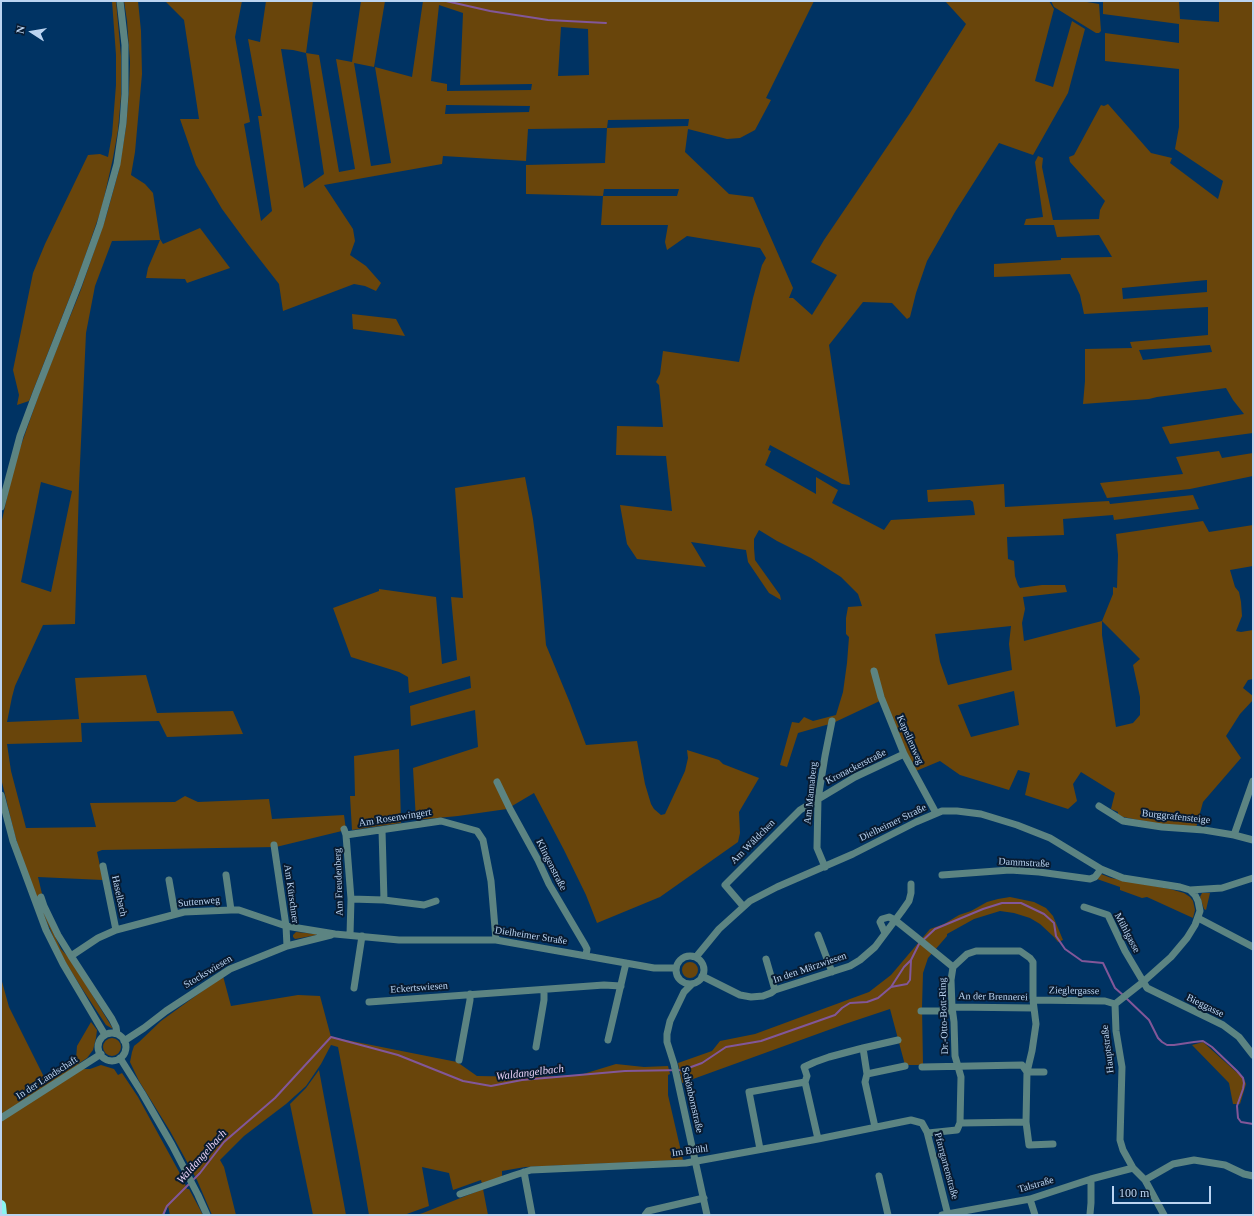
<!DOCTYPE html>
<html>
<head>
<meta charset="utf-8">
<style>
	body { margin:0 }
	#map { position:relative; width:1254px; height:1216px; overflow:hidden; background:#003363; font-family:Georgia,serif }
	canvas { display:block }
	.frame { position:absolute; inset:0; border:2px solid #bbd4f1; pointer-events:none }
	.north { position:absolute; left:12px; top:12px; width:40px; height:40px; -webkit-text-stroke:3px #081b31; paint-order:stroke; rotate:282deg; font-size:11px; font-weight:700; line-height:16px; text-align:center; color:#bbd4f1 }
	.north::after { content:''; display:block; margin:auto; width:14px; height:18px; background:#bbd4f1; clip-path:polygon(50% 0,100% 100%,50% 72%,0 100%) }
	.scale { position:absolute; left:1112px; top:1186px; width:99px; height:18px; box-sizing:border-box; border:2px solid #bbd4f1; border-top:0; padding-left:5px; font-size:12px; line-height:14px; white-space:nowrap; color:#bbd4f1; -webkit-text-stroke:3px #081b31; paint-order:stroke }
</style>
</head>
<body>
<div id="map">
<canvas width="1254" height="1216"></canvas>
<div class="frame"></div>
<div class="north">N</div>
<div class="scale">100 m</div>
</div>
<script>
const ctx = document.querySelector('canvas').getContext('2d');
ctx.lineJoin = 'round';
function fill(path, color) {
  ctx.fillStyle = color;
  ctx.fill(path, 'evenodd');
}
function toPath(rows) {
  const path = new Path2D();
  for (const r of rows) {
    if (r.length === 3) {
      path.moveTo(r[0] + r[2], r[1]);
      path.arc(r[0], r[1], r[2], 0, 2 * Math.PI);
      continue;
    }
    path.moveTo(r[0], r[1]);
    for (let i = 2; i < r.length; i += 2) path.lineTo(r[i], r[i + 1]);
  }
  return path;
}
function stroke(path, color, width, dash) {
  ctx.strokeStyle = color;
  ctx.lineWidth = width;
  ctx.lineCap = dash ? 'butt' : 'round';
  ctx.setLineDash(dash || []);
  ctx.stroke(path);
}
function label(font, color, halo, rows, align = 'center') {
  ctx.font = font + ' Georgia,serif';
  ctx.lineWidth = 4;
  ctx.setLineDash([]);
  ctx.textBaseline = 'middle';
  ctx.strokeStyle = halo;
  ctx.fillStyle = color;
  for (const [text, x, y, turn = 0] of rows) {
    ctx.save();
    ctx.translate(x, y);
    ctx.rotate((+turn || 0) * Math.PI / 180);
    ctx.textAlign = isNaN(turn) ? turn : align;
    if (halo) ctx.strokeText(text, 0, 0);
    ctx.fillText(text, 0, 0);
    ctx.restore();
  }
}
fill(toPath([
	[112,1,116,1,121,56,121,96,118,130,113,158,102,207,80,271,29,401,17,405,19,395,13,370,33,273,45,244,88,155,100,154,108,157,112,135,116,85,116,55],
	[124,1,138,1,141,31,142,74,135,152,131,175,145,184,153,193,160,239,163,244,200,228,230,268,187,283,185,279,146,278,148,268,160,240,112,241,95,286,86,333,79,485,75,624,43,625,15,686,12,697,7,722,79,719,75,678,146,675,157,713,233,711,243,734,167,737,159,721,81,723,82,742,7,744,11,771,26,828,96,827,90,803,175,802,185,796,198,802,269,799,272,819,344,815,346,830,276,847,102,850,97,852,103,880,38,877,43,898,53,932,61,949,71,960,113,1029,106,1025,81,987,60,953,50,929,38,903,22,859,14,832,1,778,1,525,14,465,43,383,80,292,106,217,119,170,126,127,129,90,130,62,127,21],
	[41,482,72,491,51,592,21,582],
	[165,1,242,1,235,37,249,116,250,122,244,124,261,221,272,211,258,116,262,116,248,39,260,42,266,1,313,1,306,53,319,55,339,172,355,169,336,59,352,62,361,1,385,1,374,67,354,63,371,166,391,163,375,67,412,77,423,1,814,1,766,98,771,100,755,130,740,138,727,139,688,129,685,152,729,194,753,197,793,288,789,298,793,298,812,315,837,275,811,262,824,240,910,113,966,24,945,1,1049,1,1054,9,1035,81,1053,87,1072,21,1085,29,1068,93,1033,155,999,143,955,212,927,261,916,293,910,317,907,319,892,303,863,302,829,345,850,485,842,484,770,445,768,450,771,451,765,465,816,494,816,477,838,490,832,503,884,530,891,520,975,515,973,502,970,500,928,502,927,490,1004,484,1005,507,1109,501,1110,504,1193,495,1199,509,1114,520,1113,515,1063,519,1064,535,1007,537,1008,559,1014,561,1015,576,1018,585,1020,588,1042,585,1065,585,1067,592,1023,597,1025,609,1022,623,1024,641,1102,621,1113,594,1113,587,1117,588,1118,555,1116,534,1203,521,1209,532,1253,525,1253,566,1230,570,1235,587,1239,592,1241,602,1242,616,1236,631,1241,632,1253,630,1253,679,1248,680,1243,688,1253,696,1253,700,1240,714,1226,736,1241,758,1203,802,1196,828,1164,825,1118,816,1118,812,1111,809,1115,793,1081,772,1073,784,1077,801,1068,809,1025,795,1030,773,1018,770,1009,790,960,775,940,761,916,771,903,746,884,699,833,723,798,733,787,767,780,765,792,722,799,723,804,717,813,721,836,715,843,692,847,663,849,637,846,634,846,618,848,607,862,606,858,594,841,577,811,558,777,541,759,530,754,539,754,548,755,560,780,595,781,600,769,593,748,562,746,550,691,542,706,567,637,559,627,544,620,505,672,511,666,456,616,455,617,426,663,427,659,385,656,382,660,374,663,351,739,362,753,298,762,265,766,258,760,248,687,236,667,250,665,242,668,225,601,225,603,196,526,194,526,165,605,163,607,128,528,129,526,161,443,156,442,164,324,185,353,229,355,241,350,255,366,266,381,283,376,291,365,286,354,284,283,311,279,284,247,243,222,209,196,165,180,119,199,119,184,20],
	[439,5,463,13,460,85,532,84,531,90,447,91,447,84,431,81],
	[561,27,588,29,589,75,558,76],
	[281,49,293,50,306,53,324,174,304,188],
	[446,105,530,106,529,112,445,114],
	[689,119,688,126,607,128,608,120],
	[604,189,679,189,677,196,603,196],
	[1102,621,1140,659,1133,665,1140,697,1140,715,1133,723,1116,727,1102,635],
	[1011,626,1009,644,1012,670,948,685,940,662,935,634],
	[1014,691,1019,725,971,737,958,705],
	[1051,1,1081,1,1099,4,1101,31,1099,33,1096,33,1054,7],
	[1103,1,1179,1,1180,19,1219,22,1219,1,1253,1,1253,433,1170,444,1162,427,1244,414,1233,400,1226,388,1157,397,1149,399,1083,404,1085,381,1085,349,1132,348,1130,342,1208,335,1208,307,1084,314,1080,295,1070,274,994,277,994,264,1061,260,1061,258,1112,257,1099,235,1057,237,1054,225,1024,225,1026,219,1043,217,1035,162,1038,156,1043,158,1042,167,1053,220,1099,219,1100,210,1105,201,1070,162,1069,157,1074,155,1101,105,1104,106,1108,104,1151,153,1172,158,1170,163,1218,199,1223,181,1175,149,1179,127,1179,69,1105,61,1105,33,1179,43,1179,24,1103,14],
	[1207,280,1207,292,1123,299,1122,288],
	[1210,345,1212,352,1143,360,1139,350],
	[352,314,396,319,405,336,353,329],
	[1219,451,1222,458,1253,453,1253,476,1190,489,1107,498,1100,483,1183,474,1176,457],
	[525,477,533,519,538,557,542,597,546,645,570,703,586,745,637,741,645,784,651,804,654,809,661,815,665,814,685,771,688,758,687,750,719,760,723,764,759,778,739,812,740,833,738,842,660,897,597,923,586,895,564,850,534,793,507,809,458,816,416,820,413,768,478,747,475,710,411,726,410,706,471,688,470,676,409,693,408,677,399,672,351,657,333,608,379,591,379,589,436,597,442,664,457,660,451,597,463,598,455,488],
	[399,749,401,823,352,830,350,796,355,796,354,756],
	[1101,874,1111,878,1170,889,1184,893,1190,897,1193,901,1195,910,1193,918,1147,897,1142,898,1120,890,1120,887,1097,879],
	[1202,893,1210,893,1206,910,1204,909,1200,897],
	[1010,897,1034,902,1046,908,1053,916,1063,940,1058,942,1054,937,1040,924,1030,918,1014,913,1000,911,974,919,947,934,947,936,928,958,923,973,922,1007,923,1065,905,1065,890,1009,845,1024,682,1083,678,1063,712,1051,720,1041,755,1034,869,992,891,975,930,929,944,924,959,915,971,911,987,902,998,899],
	[296,932,316,934,317,935,295,939,293,937,293,935],
	[690,970,8],
	[223,976,231,1006,298,995,320,996,331,1037,457,1062,477,1076,533,1077,580,1075,616,1064,644,1067,668,1066,670,1074,668,1075,668,1095,683,1160,525,1167,502,1171,502,1177,482,1184,481,1180,453,1190,449,1173,422,1167,429,1206,404,1215,369,1215,358,1152,338,1047,331,1045,321,1064,306,1086,286,1104,244,1136,220,1160,224,1167,236,1215,212,1215,197,1180,170,1131,139,1081,130,1062,132,1052,134,1046,139,1042,161,1021],
	[1,978,9,1007,44,1077,76,1059,77,1046,91,1022,97,1030,96,1038,93,1050,87,1058,78,1064,83,1069,90,1069,101,1065,114,1069,118,1075,122,1073,138,1097,183,1179,187,1189,189,1189,203,1215,170,1215,168,1206,164,1215,1,1215],
	[112,1047,9],
	[1203,1042,1244,1079,1246,1084,1240,1104,1233,1104,1229,1083,1192,1045],
	[319,1070,346,1215,313,1215,290,1104,306,1088],
	[483,1189,488,1215,416,1215,423,1213]
]), '#69450b');
stroke(toPath([
	[446,1,490,11,548,20,606,23],
	[891,987,907,984,910,980,911,960],
	[1126,998,1149,1020,1158,1038,1162,1042,1167,1045,1174,1045,1194,1042,1203,1041,1212,1047,1237,1071,1243,1078,1244,1083,1243,1089,1237,1106,1238,1118,1241,1122,1253,1124],
	[192,1181,200,1173,224,1142,275,1098,331,1037,398,1055,463,1081,491,1086,522,1080,625,1071,683,1070,702,1063,726,1047,761,1041,835,1015,842,1008,850,1003,867,1002,878,998,891,987,904,967,911,960,919,944,935,929,983,909,1002,903,1021,903,1044,914,1054,923,1056,936,1065,949,1082,961,1103,963,1115,988,1123,995],
	[163,1215,167,1206,189,1184]
]), '#825799', 2);
stroke(toPath([
	[1,507,20,436,36,393,78,286,100,225,117,164,123,123,125,94,125,45,120,1],
	[874,671,881,697,904,754,936,813],
	[497,782,510,809,538,860,549,884,585,945,587,949,586,955],
	[1,795,13,841,46,930,63,964,105,1035],
	[1099,806,1123,821,1162,827,1204,830,1234,835,1253,840],
	[344,829,346,835,351,899,350,935],
	[382,830,384,900],
	[346,835,441,821,477,831,483,840,491,881,496,940],
	[1234,835,1253,781],
	[274,845,286,926,287,946],
	[103,866,116,930],
	[825,867,817,848,818,799,825,756,832,721],
	[226,875,231,910],
	[942,875,1010,870,1039,872,1090,879,1095,877,1101,869],
	[169,880,175,914],
	[41,897,44,906,58,935,71,956],
	[351,899,384,900,424,905,436,901],
	[743,906,725,885,800,810,855,777,904,754],
	[1084,907,1108,915,1125,951,1147,988,1223,1025,1239,1037,1253,1055],
	[1198,918,1253,947],
	[885,933,880,922,882,919,889,917,895,920,915,936,953,967],
	[818,935,832,972],
	[690,970,14],
	[696,957,719,929,750,901,777,887,853,854,916,822,942,811,957,811,981,814,1017,825,1050,838,1101,869,1123,878,1180,887,1190,890],
	[766,959,775,990],
	[702,976,740,995,751,997,763,996,771,993,775,990,850,966,860,960,875,947,902,911,909,901,911,893,911,884],
	[692,984,684,992,670,1021,667,1034,667,1042,674,1064,707,1215],
	[354,988,362,936],
	[1033,1000,1105,1001,1115,1004],
	[369,1002,604,985,621,986],
	[952,1007,1034,1008],
	[921,1011,952,1011],
	[112,1047,14],
	[117,1034,116,1027,112,1019,71,956,98,938,116,930,184,912,231,910,239,910,286,926,335,934,399,940,496,940,654,968,676,968],
	[608,1040,626,963],
	[124,1041,144,1028,166,1011,230,969,287,946,331,935],
	[536,1047,544,1000,544,990],
	[863,1048,867,1074,865,1082,875,1127],
	[120,1058,142,1093,172,1145,198,1195,207,1215],
	[459,1060,470,1000,470,994],
	[922,1067,1022,1065,1027,1072,1044,1072],
	[867,1074,905,1066],
	[1,1118,101,1054],
	[960,1123,961,1077,955,1056,954,1022,952,1007,951,980,953,967,967,954,976,951,1020,951,1030,958,1033,962,1033,1000,1036,1024,1032,1051,1027,1072,1026,1122,1029,1145,1053,1144],
	[928,1133,957,1130,960,1123,1026,1122],
	[818,1139,805,1082,807,1076,804,1067,815,1062,829,1057,863,1048,898,1040],
	[760,1149,749,1092,805,1082],
	[524,1172,532,1215],
	[879,1176,888,1215],
	[1145,1180,1173,1164,1194,1160,1225,1165,1244,1174,1253,1176],
	[460,1194,515,1175,531,1170,686,1163,818,1139,911,1120,922,1123,927,1132,948,1215],
	[1030,1199,1035,1215],
	[1090,1214,1091,1203,1091,1179],
	[645,1215,648,1211,704,1198],
	[942,1215,1030,1199,1091,1179,1133,1168],
	[1164,1215,1145,1180,1133,1168,1123,1150,1120,1140,1122,1067,1116,1031,1115,1004,1143,982,1171,957,1187,938,1195,925,1200,911,1198,901,1195,895,1190,890,1222,888,1253,878]
]), '#5c8482', 7);
stroke(toPath([
	[1,1205,2,1215]
]), '#8bf4f0', 10);
label('10px', '#bbd4f1', '#081b31', [
	["Kapellenweg",910,740,66],
	["Kronackerstraße",856,767,-27],
	["Am Mannaberg",811,793,-84],
	["Burggrafensteige",1176,817,6],
	["Am Rosenwingert",395,818,-9],
	["Dielheimer Straße",893,823,-26],
	["Am Wäldchen",753,842,-45],
	["Dammstraße",1024,863,3],
	["Klingenstraße",551,865,63],
	["Am Freudenberg",339,882,-92],
	["Am Kürschner",291,894,82],
	["Haselbach",119,896,78],
	["Suttenweg",199,902,-5],
	["Mühlgasse",1127,933,62],
	["Dielheimer Straße",531,936,9],
	["In den Märzwiesen",810,968,-19],
	["Stockswiesen",208,972,-31],
	["Eckertswiesen",419,988,-4],
	["Zieglergasse",1074,991,1],
	["An der Brennerei",993,997,1],
	["Bieggasse",1205,1006,26],
	["Dr.-Otto-Bott-Ring",944,1016,-92],
	["Hauptstraße",1108,1049,-97],
	["In der Landschaft",47,1078,-33],
	["Schönbornstraße",692,1100,77],
	["Im Brühl",690,1151,-8],
	["Pfarrgartenstraße",946,1166,75],
	["Talstraße",1036,1185,-16]
]);
label('italic 11px', '#e6cff4', '#081b31', [
	["Waldangelbach",530,1073,-7],
	["Waldangelbach",202,1157,-48]
]);
</script>
</body>
</html>
